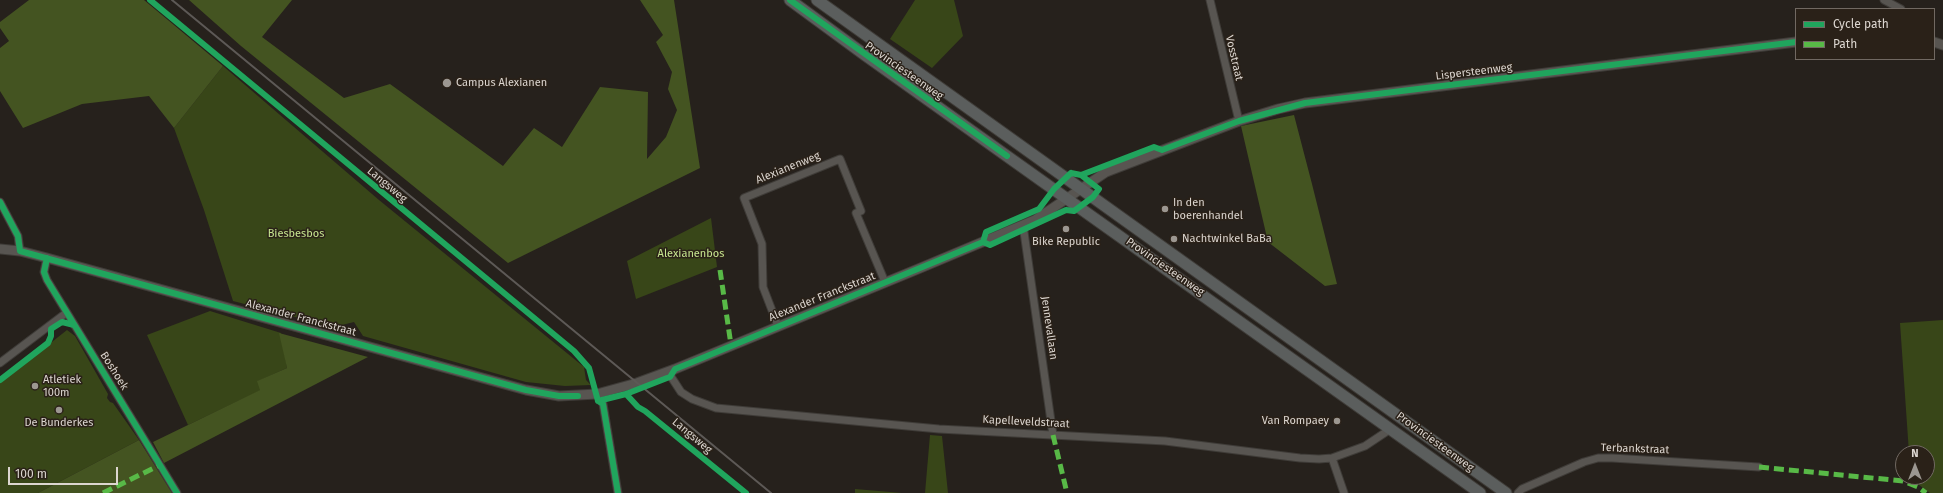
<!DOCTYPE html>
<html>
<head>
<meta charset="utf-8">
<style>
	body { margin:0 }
	#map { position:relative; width:1943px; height:493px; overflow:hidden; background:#26211c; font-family:"Fira Sans",sans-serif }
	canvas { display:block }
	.legend { position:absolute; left:1795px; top:8px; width:140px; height:52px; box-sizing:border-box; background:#2a2118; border:1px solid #716962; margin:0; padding:5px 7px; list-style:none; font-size:12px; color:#dcd6d0 }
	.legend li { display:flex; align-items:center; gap:8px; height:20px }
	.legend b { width:20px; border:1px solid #716962 }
	.north { position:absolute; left:1895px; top:445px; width:40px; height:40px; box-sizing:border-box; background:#2a2118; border:1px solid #716962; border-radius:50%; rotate:0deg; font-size:11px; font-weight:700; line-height:16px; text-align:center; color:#dcd6d0 }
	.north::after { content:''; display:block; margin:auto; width:14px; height:18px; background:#9c9791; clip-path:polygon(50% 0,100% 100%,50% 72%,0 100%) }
	.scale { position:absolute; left:8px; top:467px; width:110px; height:18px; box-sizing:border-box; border:2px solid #dcd6d0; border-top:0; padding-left:5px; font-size:12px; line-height:14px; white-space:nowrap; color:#dcd6d0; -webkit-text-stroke:3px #2a2118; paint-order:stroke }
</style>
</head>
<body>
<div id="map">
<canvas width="1943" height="493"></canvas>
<ul class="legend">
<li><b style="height:5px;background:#20a55d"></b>Cycle path</li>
<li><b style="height:5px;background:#58b947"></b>Path</li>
</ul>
<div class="north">N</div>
<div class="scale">100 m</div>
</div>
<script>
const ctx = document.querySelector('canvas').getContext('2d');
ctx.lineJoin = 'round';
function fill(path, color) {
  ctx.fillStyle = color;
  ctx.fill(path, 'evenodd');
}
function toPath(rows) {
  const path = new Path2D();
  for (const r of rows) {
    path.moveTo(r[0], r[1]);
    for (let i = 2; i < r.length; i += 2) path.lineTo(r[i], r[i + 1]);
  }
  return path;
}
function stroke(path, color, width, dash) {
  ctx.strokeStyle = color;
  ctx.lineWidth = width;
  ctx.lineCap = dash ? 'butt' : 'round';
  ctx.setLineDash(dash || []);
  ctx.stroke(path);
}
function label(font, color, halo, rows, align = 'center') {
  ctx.font = font + ' "Fira Sans",sans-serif';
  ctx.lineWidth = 3;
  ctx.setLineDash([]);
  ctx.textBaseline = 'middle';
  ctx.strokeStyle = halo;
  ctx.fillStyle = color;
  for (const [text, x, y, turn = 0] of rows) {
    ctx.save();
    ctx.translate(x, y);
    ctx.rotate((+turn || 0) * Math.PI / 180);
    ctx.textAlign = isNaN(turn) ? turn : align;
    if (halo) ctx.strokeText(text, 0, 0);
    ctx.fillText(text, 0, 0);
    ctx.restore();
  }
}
fill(toPath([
	[915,0,954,0,963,36,932,68,890,39],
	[223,66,379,200,584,367,586,380,591,385,565,386,526,382,363,336,354,322,334,327,233,301,204,210,174,128],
	[711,218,717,267,636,299,627,261],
	[210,311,281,333,287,368,258,381,261,390,188,425,147,335],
	[1943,320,1943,493,1930,493,1911,479,1911,477,1927,477,1927,453,1909,453,1900,323],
	[67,330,75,336,108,394,107,398,110,402,113,403,139,440,38,493,0,493,0,383],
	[930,435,942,436,948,493,925,493],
	[855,489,902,493,855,493]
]), '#384618');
fill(toPath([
	[29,0,144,0,223,66,174,128,149,96,82,104,23,128,0,91,0,48,9,41,0,28,0,22],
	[189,0,292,0,262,37,344,98,390,84,503,166,534,128,562,147,600,87,648,92,647,159,666,137,677,110,668,89,672,72,656,42,663,35,640,0,674,0,700,168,508,263,241,46],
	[1294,115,1312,184,1337,284,1325,286,1268,242,1241,126],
	[279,333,368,357,164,463,153,442,260,390,257,381,287,368],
	[139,440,172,493,38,493]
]), '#445421');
const minor = toPath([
	[1210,0,1239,121],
	[1884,0,1901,9],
	[0,202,18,236,20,251],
	[1023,225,1053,435],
	[47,258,44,272,47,280,177,493],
	[778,326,763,287,762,244,744,198,840,159,861,211,856,213,885,282],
	[0,363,66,313],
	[668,372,681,392,692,399,716,408,939,429,1165,441,1300,458,1319,459,1332,458,1365,446,1386,432,1388,427],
	[603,404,618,493],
	[1332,458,1344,493],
	[1518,493,1522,489,1584,462,1598,458,1612,458,1759,467]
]);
const tertiary = toPath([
	[1934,42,1943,45],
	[0,249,20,251,47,258,526,390,559,396,597,394,637,383,675,369,918,269,1035,220,1106,172,1239,121,1278,109,1305,103,1796,42]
]);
const primary = toPath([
	[790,0,865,55,1480,493],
	[817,0,1506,493]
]);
stroke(minor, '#3f3c38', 9);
stroke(tertiary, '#3f3c38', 11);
stroke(primary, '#3f3c38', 13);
stroke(minor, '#585551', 7);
stroke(tertiary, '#585551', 9);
stroke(primary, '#5b5e5d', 11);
stroke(toPath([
	[172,0,771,493]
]), '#5d5956', 2);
stroke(toPath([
	[720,270,731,345],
	[1053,435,1067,493],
	[1759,467,1903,481,1918,487,1926,493],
	[103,493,160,465]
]), '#58b947', 5, [10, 5]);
stroke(toPath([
	[150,0,574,351,589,368,598,401],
	[790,0,1007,156],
	[1071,173,1081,175,1099,189,1093,197,1074,211,1066,210,990,245,983,242,986,232,1039,209,1054,189,1071,173],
	[1081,175,1154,147,1162,150,1239,121,1305,103,1796,42],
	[0,202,18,236,20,251,526,390,559,396,578,396],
	[47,258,44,272,47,280,177,493],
	[0,380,48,343,51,336,51,329,62,322,74,325],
	[626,394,638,407,645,411,746,493],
	[598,401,626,394,667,378,670,377,675,369,690,363,983,242],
	[598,401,603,404,618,493]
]), '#20a55d', 6);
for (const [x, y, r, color] of [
	[447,83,5,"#9c9791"],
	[1165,209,4,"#9c9791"],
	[1066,229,4,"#9c9791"],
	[1174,239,4,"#9c9791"],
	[35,386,4,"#9c9791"],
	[59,410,4,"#9c9791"],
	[1337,421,4,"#9c9791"]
]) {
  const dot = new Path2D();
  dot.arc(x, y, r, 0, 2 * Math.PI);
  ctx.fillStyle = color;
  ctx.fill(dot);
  stroke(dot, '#2a2118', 1.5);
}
label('11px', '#dcd6d0', '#2a2118', [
	["Vosstraat",1234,58,77],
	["Provinciesteenweg",904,71,35],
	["Lispersteenweg",1474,72,-7],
	["Alexianenweg",788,168,-22],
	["Langsweg",387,185,40],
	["Provinciesteenweg",1165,267,35],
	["Alexander Franckstraat",822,297,-22],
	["Alexander Franckstraat",301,318,15],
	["Jennevallaan",1049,328,82],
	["Boshoek",114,371,58],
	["Kapelleveldstraat",1026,422,3],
	["Langsweg",692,436,40],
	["Provinciesteenweg",1435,442,36],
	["Terbankstraat",1635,449,2]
]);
label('11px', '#dcd6d0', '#2a2118', [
	["Campus Alexianen",456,83],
	["In den",1173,203],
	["boerenhandel",1173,216],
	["Nachtwinkel BaBa",1182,239],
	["Bike Republic",1066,242,"center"],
	["Atletiek",43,380],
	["100m",43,393],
	["Van Rompaey",1329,421,"right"],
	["De Bunderkes",59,423,"center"]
], 'left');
label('11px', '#c6e58f', '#2a2118', [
	["Biesbesbos",296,234],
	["Alexianenbos",691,254]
]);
</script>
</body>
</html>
